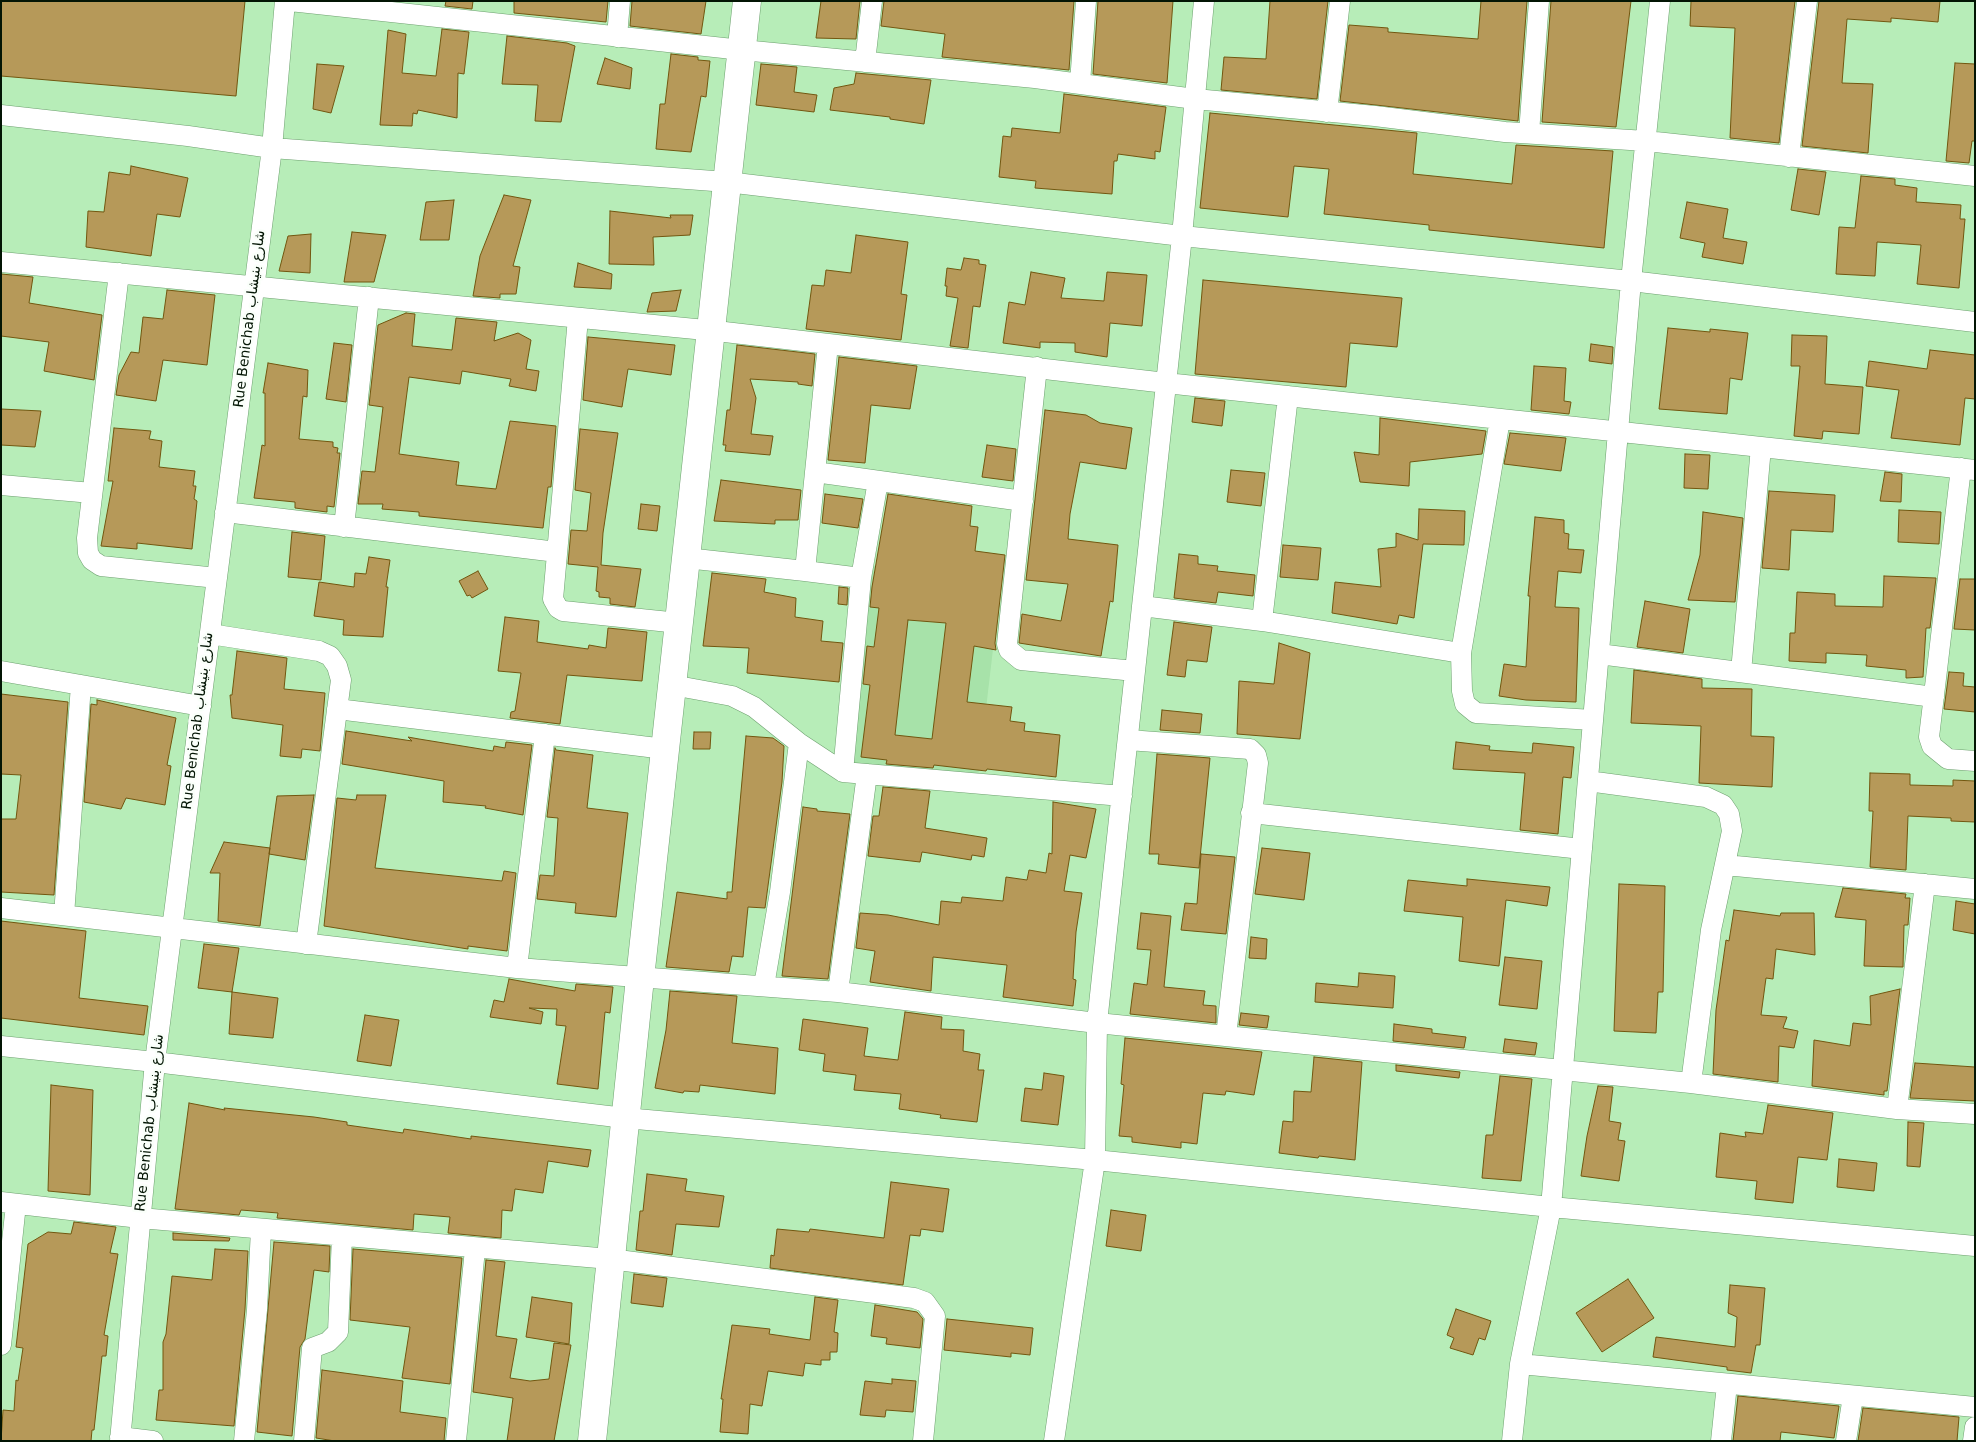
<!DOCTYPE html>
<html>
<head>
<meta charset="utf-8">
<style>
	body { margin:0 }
	#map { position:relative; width:1976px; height:1442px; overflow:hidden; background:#b7edb8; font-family:"DejaVu Sans",sans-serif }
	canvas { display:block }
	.frame { position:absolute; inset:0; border:2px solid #031504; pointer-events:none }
</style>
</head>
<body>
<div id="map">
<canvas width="1976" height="1442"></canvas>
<div class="frame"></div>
</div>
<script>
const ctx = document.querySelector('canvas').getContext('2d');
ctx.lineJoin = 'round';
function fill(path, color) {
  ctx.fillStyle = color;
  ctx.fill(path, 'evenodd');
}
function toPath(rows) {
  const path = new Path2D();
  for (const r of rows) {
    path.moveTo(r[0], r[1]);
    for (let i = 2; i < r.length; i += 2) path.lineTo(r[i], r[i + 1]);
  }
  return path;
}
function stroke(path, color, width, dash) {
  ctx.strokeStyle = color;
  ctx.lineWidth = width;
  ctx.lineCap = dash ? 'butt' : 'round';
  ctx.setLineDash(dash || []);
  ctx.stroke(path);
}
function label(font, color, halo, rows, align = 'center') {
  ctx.font = font + ' "DejaVu Sans",Cairo,sans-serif';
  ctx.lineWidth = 5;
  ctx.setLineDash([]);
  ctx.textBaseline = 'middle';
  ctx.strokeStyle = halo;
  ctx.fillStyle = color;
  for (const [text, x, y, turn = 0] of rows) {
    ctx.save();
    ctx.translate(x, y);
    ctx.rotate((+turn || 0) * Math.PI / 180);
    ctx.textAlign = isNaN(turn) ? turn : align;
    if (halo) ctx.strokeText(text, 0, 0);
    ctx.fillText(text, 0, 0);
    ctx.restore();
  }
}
fill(toPath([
	[865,565,1001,581,978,777,842,762]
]), '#a7e2a9');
const building = toPath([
	[1,1,245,1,236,96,1,76,1,1],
	[446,1,473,1,472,9,445,6,446,1],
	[514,1,608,1,606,22,514,13,514,1],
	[632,1,706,1,701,34,630,26,632,1],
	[821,1,860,1,856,39,816,38,821,1],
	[884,1,1074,1,1069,70,942,57,945,34,881,26,884,1],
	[1098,1,1173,1,1167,83,1093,74,1098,1],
	[1270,1,1328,1,1317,99,1221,90,1224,57,1266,59,1270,1],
	[1481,1,1527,1,1518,121,1340,101,1349,25,1388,28,1388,32,1478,39,1481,1],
	[1551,1,1631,1,1616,127,1542,122,1551,1],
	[1691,1,1795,1,1779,143,1730,138,1735,28,1690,26,1691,1],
	[1819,1,1940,1,1938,22,1891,18,1891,22,1847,19,1842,83,1873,84,1868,153,1802,146,1819,1],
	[442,29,469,32,464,74,458,73,457,118,418,110,417,114,413,113,412,126,380,125,388,30,406,34,402,73,436,76,442,29],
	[507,36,567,43,575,46,561,122,535,121,538,85,502,84,507,36],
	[671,54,698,57,698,60,710,61,706,97,701,96,691,152,656,149,660,104,665,104,671,54],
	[605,58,632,68,630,89,597,84,605,58],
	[1955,63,1975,64,1975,141,1972,141,1969,163,1946,161,1955,63],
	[317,64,344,66,331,113,313,109,317,64],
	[761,64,797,67,794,92,817,95,814,112,756,105,761,64],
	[856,73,931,80,924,124,890,119,890,117,830,110,834,88,854,84,856,73],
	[1064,94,1166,107,1160,152,1155,151,1155,159,1118,154,1117,161,1114,161,1112,194,1035,188,1036,181,999,177,1003,136,1011,137,1012,128,1060,133,1064,94],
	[1210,113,1417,133,1413,174,1512,184,1516,145,1613,151,1604,248,1429,230,1429,225,1324,214,1329,169,1294,166,1288,217,1200,208,1210,113],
	[131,166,188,178,180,217,157,214,151,256,86,247,88,211,104,212,109,172,130,175,131,166],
	[1798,169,1826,172,1819,215,1791,210,1798,169],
	[1861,176,1895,179,1895,185,1917,188,1916,202,1961,205,1960,219,1965,219,1959,288,1917,284,1921,245,1877,242,1875,276,1836,274,1839,227,1855,228,1861,176],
	[504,195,531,200,513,266,520,267,516,294,500,294,500,298,473,296,480,256,504,195],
	[454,200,449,240,420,240,426,202,454,200],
	[1687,202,1728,209,1723,238,1747,242,1743,264,1702,257,1705,243,1680,238,1687,202],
	[610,211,671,218,670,215,693,215,690,235,653,237,654,265,609,264,610,211],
	[352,232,386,235,374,282,344,282,352,232],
	[311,234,310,273,279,271,288,236,311,234],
	[856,235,908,242,901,294,907,295,901,340,806,329,812,285,824,286,826,270,851,273,856,235],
	[964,258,979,260,979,264,986,265,980,307,973,306,968,348,950,346,958,298,946,296,947,286,945,286,947,268,961,270,964,258],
	[578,263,612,274,611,289,574,287,578,263],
	[1031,272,1065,278,1061,298,1104,301,1107,272,1147,275,1142,326,1110,323,1107,357,1075,352,1075,343,1040,342,1040,348,1003,343,1009,302,1025,305,1031,272],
	[1,274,33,277,29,303,102,315,94,380,44,371,49,342,1,336,1,274],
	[1203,280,1402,298,1397,347,1350,343,1346,387,1195,374,1203,280],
	[167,290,215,295,207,365,163,360,156,401,116,395,119,375,131,352,139,353,143,317,163,319,167,290],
	[681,290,676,311,647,312,652,293,681,290],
	[406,313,415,314,412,346,452,350,456,318,497,322,494,341,518,333,531,340,526,369,539,371,536,391,509,386,511,379,462,371,460,384,409,377,399,454,459,462,456,485,496,489,510,421,556,426,551,487,548,487,543,528,419,516,419,512,382,509,383,504,358,504,362,471,375,472,383,407,369,405,378,325,406,313],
	[1668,328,1710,332,1710,329,1748,333,1742,380,1730,378,1727,414,1659,409,1668,328],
	[1792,335,1827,336,1825,384,1863,387,1859,434,1823,431,1822,439,1794,436,1800,366,1791,366,1792,335],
	[588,337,675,345,671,375,628,369,622,407,583,400,588,337],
	[334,343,352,345,346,402,326,399,334,343],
	[1591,344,1613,347,1612,364,1589,361,1591,344],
	[737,345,815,354,812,386,798,384,798,382,750,379,756,398,751,434,773,436,770,455,725,451,726,445,723,445,727,410,730,410,737,345],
	[1930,350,1975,355,1975,399,1965,398,1960,445,1891,438,1899,390,1866,386,1869,361,1927,369,1930,350],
	[839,357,917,366,910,409,871,405,865,463,828,460,839,357],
	[268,363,308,370,307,397,303,396,299,439,333,442,333,447,338,448,337,453,340,453,334,507,327,506,327,512,295,508,295,502,254,498,262,445,265,446,265,393,263,393,268,363],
	[1534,366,1566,368,1564,401,1571,402,1569,414,1531,410,1534,366],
	[1195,398,1225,401,1222,426,1192,422,1195,398],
	[1,409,41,411,35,447,1,445,1,409],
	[1045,410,1086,415,1100,423,1132,428,1126,469,1080,462,1070,514,1068,539,1118,545,1113,602,1110,601,1101,656,1019,643,1022,614,1061,621,1068,584,1026,580,1045,410],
	[1380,418,1486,431,1482,454,1410,462,1409,486,1360,482,1354,452,1379,455,1380,418],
	[114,428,151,431,149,439,162,441,159,467,195,471,193,486,196,486,194,499,197,501,192,549,137,543,137,549,101,546,113,481,108,481,114,428],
	[580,429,618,433,603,533,601,565,641,569,635,607,610,604,610,598,599,597,599,592,596,591,598,567,568,564,571,530,587,531,591,493,575,490,580,429],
	[1510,433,1566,438,1561,471,1504,464,1510,433],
	[987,445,1016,449,1013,481,982,477,987,445],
	[1685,454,1710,455,1708,489,1684,488,1685,454],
	[1231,470,1265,473,1261,506,1227,502,1231,470],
	[1885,472,1902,474,1901,502,1880,501,1885,472],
	[721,480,801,490,798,520,775,520,775,524,714,521,721,480],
	[1769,491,1835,495,1833,532,1791,530,1789,570,1762,568,1769,491],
	[825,494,863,499,858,528,822,523,825,494],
	[888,494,972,506,970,526,978,527,975,551,1005,555,995,643,996,650,974,646,967,702,1012,707,1010,721,1025,723,1024,731,1060,735,1056,777,987,769,986,771,934,765,933,768,886,764,887,760,861,757,870,685,863,684,867,646,874,647,879,608,870,607,872,587,888,494],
	[908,620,946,623,932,739,895,735,908,620],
	[641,504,660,506,657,531,638,529,641,504],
	[1419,509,1465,511,1464,545,1423,544,1414,618,1399,615,1397,624,1332,613,1335,582,1381,587,1378,549,1396,547,1396,533,1418,540,1419,509],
	[1899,510,1941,512,1939,544,1898,542,1899,510],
	[1703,512,1743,518,1735,602,1688,600,1700,555,1703,512],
	[1535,517,1564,520,1564,533,1569,534,1568,549,1584,550,1581,573,1558,571,1555,607,1579,608,1576,702,1526,700,1499,696,1504,664,1526,667,1530,596,1528,596,1535,517],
	[292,532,325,536,321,580,288,577,292,532],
	[1283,545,1321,548,1318,580,1280,577,1283,545],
	[1179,554,1198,556,1198,564,1218,566,1217,571,1255,575,1253,596,1218,592,1216,603,1174,598,1179,554],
	[369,557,390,560,386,587,388,587,383,637,343,635,344,620,314,616,319,582,354,587,355,573,366,574,369,557],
	[478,571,488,589,472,598,470,595,467,596,459,581,478,571],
	[712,573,766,579,764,592,796,598,795,617,823,621,821,641,843,643,839,682,747,673,749,648,703,646,712,573],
	[1884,576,1936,578,1930,628,1926,628,1923,677,1906,678,1906,670,1866,666,1867,655,1826,653,1826,663,1789,661,1790,633,1795,633,1797,592,1835,594,1835,606,1883,607,1884,576],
	[1960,579,1975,579,1975,630,1954,629,1960,579],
	[839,587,848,588,847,605,838,604,839,587],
	[1645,601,1690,609,1683,653,1637,647,1645,601],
	[505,617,539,621,537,642,588,649,589,645,606,648,608,628,647,632,642,681,567,675,560,724,510,718,511,712,515,711,521,673,498,671,505,617],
	[1174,622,1212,627,1207,662,1187,660,1185,677,1167,675,1174,622],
	[1279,643,1310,653,1300,739,1237,734,1239,681,1274,684,1279,643],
	[237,651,287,658,284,689,325,693,320,751,302,749,301,758,280,756,283,725,232,718,230,695,232,695,237,651],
	[1634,670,1702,679,1702,688,1752,689,1751,736,1774,737,1772,787,1699,783,1701,726,1631,723,1634,670],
	[1949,672,1964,673,1963,686,1975,687,1975,712,1944,709,1949,672],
	[1,694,68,702,54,895,1,892,1,819,16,819,21,775,1,774,1,694],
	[97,700,176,718,167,765,171,766,165,805,126,798,121,809,84,802,91,704,97,705,97,700],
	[1162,710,1202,714,1200,733,1160,730,1162,710],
	[346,731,412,741,408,737,419,739,493,751,494,746,505,748,506,742,532,745,523,815,485,808,486,806,443,802,444,781,342,764,346,731],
	[694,732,711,732,710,749,693,749,694,732],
	[746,736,773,738,784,746,782,782,765,908,748,907,743,957,732,956,729,972,666,967,677,892,727,899,727,892,732,892,746,736],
	[1456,742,1490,746,1489,750,1532,753,1533,743,1574,747,1571,778,1563,777,1558,834,1520,830,1525,773,1453,769,1456,742],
	[555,748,556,750,593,755,587,808,628,813,616,917,575,913,576,903,537,899,540,875,554,876,558,818,547,817,555,748],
	[1157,754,1210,758,1199,868,1158,864,1159,854,1149,854,1157,754],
	[1870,773,1910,774,1910,785,1953,786,1953,780,1975,781,1975,822,1951,821,1951,818,1908,816,1906,870,1870,867,1873,811,1869,811,1870,773],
	[883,787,930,791,925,828,987,838,984,857,972,855,971,860,922,852,920,862,868,856,873,816,879,816,883,787],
	[314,795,305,860,269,854,277,796,314,795],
	[357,795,386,795,375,868,502,881,504,871,516,873,507,951,468,946,468,949,324,926,337,798,356,800,357,795],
	[1053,802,1096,809,1086,858,1070,855,1064,891,1082,893,1076,932,1073,979,1076,980,1073,1006,1003,997,1007,965,997,964,933,957,931,991,870,982,875,951,856,948,860,913,888,915,939,925,941,901,961,903,962,897,1003,901,1006,877,1027,880,1029,870,1046,873,1049,853,1052,854,1053,802],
	[803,807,817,809,817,811,850,814,828,979,782,976,803,807],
	[224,842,270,848,260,926,218,921,220,873,210,873,224,842],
	[1262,848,1310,853,1304,900,1255,894,1262,848],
	[1201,854,1235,857,1226,934,1181,930,1185,903,1197,904,1201,854],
	[1467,879,1550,887,1547,906,1506,900,1499,966,1459,961,1463,917,1404,911,1408,880,1467,886,1467,879],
	[1619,884,1665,886,1663,992,1658,992,1656,1033,1614,1031,1619,884],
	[1843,888,1906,894,1905,898,1910,898,1908,925,1904,925,1903,967,1864,966,1866,920,1835,917,1843,888],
	[1956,901,1975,904,1975,934,1953,930,1956,901],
	[1734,910,1780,916,1781,913,1814,913,1815,955,1776,949,1773,979,1766,978,1761,1015,1787,1017,1783,1028,1798,1031,1794,1048,1779,1046,1778,1082,1713,1074,1716,1010,1726,940,1729,941,1734,910],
	[1141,913,1171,916,1164,987,1205,991,1203,1005,1216,1006,1216,1023,1130,1014,1134,983,1147,985,1151,950,1137,949,1141,913],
	[1,921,86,931,79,998,148,1006,144,1035,1,1018,1,921],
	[1251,937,1267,939,1266,959,1249,958,1251,937],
	[204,944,239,948,232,992,198,988,204,944],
	[1505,957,1542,961,1537,1009,1499,1005,1505,957],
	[1359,973,1395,976,1393,1008,1315,1002,1316,983,1358,987,1359,973],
	[509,979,575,991,576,984,613,987,610,1013,605,1012,598,1089,557,1084,566,1026,556,1025,557,1009,529,1008,543,1012,541,1024,490,1017,494,1000,504,1002,509,979],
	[1900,989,1887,1091,1884,1091,1884,1095,1812,1086,1814,1040,1850,1046,1853,1023,1871,1025,1870,996,1900,989],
	[670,991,737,996,732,1043,778,1048,775,1094,700,1085,699,1092,684,1091,683,1093,655,1088,666,1030,670,991],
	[232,992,278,998,273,1038,229,1034,232,992],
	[905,1012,942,1017,941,1029,964,1030,963,1051,980,1054,978,1070,984,1070,977,1122,940,1118,941,1115,899,1109,901,1094,854,1090,856,1075,823,1071,825,1054,799,1050,803,1019,868,1028,864,1056,898,1060,905,1012],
	[1241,1013,1269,1016,1267,1028,1239,1025,1241,1013],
	[365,1015,399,1020,391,1066,357,1061,365,1015],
	[1394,1024,1432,1029,1432,1033,1466,1037,1464,1048,1393,1041,1394,1024],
	[1125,1038,1262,1052,1254,1095,1226,1091,1225,1095,1203,1093,1197,1144,1181,1142,1181,1148,1132,1142,1132,1137,1119,1136,1124,1085,1121,1084,1125,1038],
	[1505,1039,1537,1043,1535,1055,1503,1052,1505,1039],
	[1314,1057,1362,1062,1355,1160,1319,1156,1318,1158,1279,1153,1283,1121,1293,1122,1294,1091,1311,1092,1314,1057],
	[1915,1063,1975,1067,1975,1101,1910,1098,1915,1063],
	[1396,1065,1460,1072,1459,1078,1396,1071,1396,1065],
	[1044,1073,1064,1076,1058,1125,1021,1121,1025,1088,1042,1090,1044,1073],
	[1500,1076,1532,1079,1521,1181,1482,1178,1486,1135,1493,1135,1500,1076],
	[51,1085,93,1090,90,1195,48,1191,51,1085],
	[1598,1086,1613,1087,1609,1121,1621,1123,1618,1140,1625,1141,1619,1181,1581,1176,1587,1136,1598,1086],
	[189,1103,225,1110,224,1108,314,1117,347,1122,347,1125,403,1133,404,1129,471,1139,471,1136,591,1150,588,1167,548,1161,543,1193,515,1189,512,1211,502,1210,501,1238,448,1233,450,1217,414,1214,413,1230,277,1218,278,1213,241,1210,239,1215,175,1209,189,1103],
	[1768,1105,1833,1113,1827,1160,1798,1157,1793,1203,1755,1199,1757,1181,1716,1177,1720,1133,1746,1137,1745,1132,1763,1134,1768,1105],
	[1908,1122,1924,1123,1920,1167,1907,1166,1908,1122],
	[1839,1159,1877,1163,1874,1191,1837,1187,1839,1159],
	[647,1174,687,1179,685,1191,724,1196,719,1227,676,1224,672,1255,636,1250,640,1211,643,1211,647,1174],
	[891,1182,949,1189,943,1232,921,1229,920,1236,910,1235,903,1285,770,1268,771,1255,774,1256,777,1229,809,1232,810,1229,884,1238,891,1182],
	[1111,1210,1146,1215,1141,1251,1106,1246,1111,1210],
	[74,1222,116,1227,110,1253,118,1254,104,1335,108,1336,106,1356,102,1356,94,1430,92,1430,91,1441,1,1441,3,1410,14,1411,16,1380,18,1381,23,1348,16,1347,28,1244,48,1232,71,1234,74,1222],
	[173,1233,230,1238,229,1241,173,1240,173,1233],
	[274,1242,330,1246,329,1272,314,1270,305,1339,300,1347,292,1436,257,1432,274,1242],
	[215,1249,248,1251,245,1309,234,1426,156,1420,159,1390,163,1390,163,1342,166,1334,172,1276,212,1280,215,1249],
	[353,1249,462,1258,450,1384,402,1378,410,1327,350,1320,353,1249],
	[486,1260,505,1262,496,1336,517,1339,510,1378,530,1381,549,1379,554,1343,571,1345,554,1441,507,1441,513,1398,473,1392,486,1260],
	[634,1274,667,1278,663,1307,631,1303,634,1274],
	[1628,1279,1654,1318,1602,1352,1576,1313,1628,1279],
	[1730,1285,1765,1288,1760,1345,1756,1345,1751,1373,1727,1370,1727,1367,1653,1357,1656,1337,1735,1347,1737,1317,1728,1313,1730,1285],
	[532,1297,572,1303,569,1344,526,1337,532,1297],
	[815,1297,838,1300,834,1332,838,1333,837,1352,830,1352,830,1360,821,1360,821,1365,805,1363,803,1376,768,1371,762,1406,750,1404,748,1434,720,1432,723,1399,721,1399,732,1325,770,1329,769,1334,810,1340,815,1297],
	[875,1305,917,1312,923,1319,920,1348,886,1344,887,1338,871,1336,875,1305],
	[1456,1309,1491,1321,1485,1340,1479,1338,1473,1355,1450,1348,1454,1338,1447,1335,1456,1309],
	[947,1319,1033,1328,1030,1355,1011,1353,1011,1357,944,1350,947,1319],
	[322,1370,403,1381,400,1412,446,1418,444,1441,335,1441,316,1438,322,1370],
	[892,1379,916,1381,913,1412,886,1410,885,1417,860,1415,865,1381,892,1384,892,1379],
	[1738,1396,1839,1406,1834,1438,1781,1432,1780,1441,1733,1441,1738,1396],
	[1863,1408,1959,1417,1957,1441,1858,1441,1863,1408]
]);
fill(building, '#b69959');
stroke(building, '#72560f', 1);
const street = toPath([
	[290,1,742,50,1035,78,1195,99,1375,116,1505,132,1646,141,1975,176],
	[617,37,620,1],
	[865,62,872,1],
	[1080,83,1086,1],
	[1327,112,1340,1],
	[1,115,188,136,272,148,727,182,1182,236,1631,281,1975,322],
	[1529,133,1539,1],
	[1789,157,1807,1],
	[1,262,716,331,1166,383,1975,470],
	[119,273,87,538,88,553,92,560,101,566,217,578],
	[578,318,553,599,558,608,563,611,679,623],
	[1037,367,1007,644,1009,650,1021,660,1135,671],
	[1500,419,1461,653,1462,691,1465,704,1476,713,1593,720],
	[1961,468,1929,737,1932,746,1948,759,1975,761],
	[815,472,1023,501],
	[1,485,92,493],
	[225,512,557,552],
	[344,527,369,297],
	[686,558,805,571,828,344],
	[805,571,861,578,843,772],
	[861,578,878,481],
	[1142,606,1262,621,1461,653],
	[1262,621,1288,396],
	[210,634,319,651,330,656,337,666,341,680,306,944],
	[1599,654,1934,697],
	[1,671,201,706],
	[1741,672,1761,447],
	[672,685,732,696,754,707,799,743,843,772,1122,796],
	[337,709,665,749],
	[1128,740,1250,749,1256,755,1258,763,1226,1036],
	[1588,781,1706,797,1723,805,1729,814,1732,831,1711,930,1691,1083],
	[1251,813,1582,849],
	[1725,865,1975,889],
	[1,908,517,968,838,992,1097,1023,1691,1083,1897,1109,1975,1114],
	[64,915,81,685],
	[517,968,545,734],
	[764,986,780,892,799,743],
	[838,992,867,774],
	[1,1046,155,1062,625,1118,1095,1160,1551,1207,1975,1246],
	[1897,1109,1925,884],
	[1,1202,140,1218,610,1259,914,1298,925,1302,935,1316,923,1441],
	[1,1345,16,1204],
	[1520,1364,1975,1407],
	[120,1437,153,1441],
	[120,1441,155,1062,272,148,285,1],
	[244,1441,257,1310,261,1229],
	[304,1441,312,1348,328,1342,338,1332,342,1236],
	[456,1441,475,1249],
	[1054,1441,1095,1160,1097,1023,1182,236,1204,1],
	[1512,1441,1520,1364,1551,1207,1631,281,1660,1],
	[1721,1441,1727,1384],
	[1846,1441,1853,1396],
	[1973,1441,1975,1427]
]);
const secondary = toPath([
	[592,1441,640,978,747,1]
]);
stroke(street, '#6da06f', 21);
stroke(secondary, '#6da06f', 29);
stroke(street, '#fff', 20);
stroke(secondary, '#fff', 28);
label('14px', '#031504', '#fafffa', [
	["Rue Benichab شارع بنيشاب",250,319,-83],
	["Rue Benichab شارع بنيشاب",198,721,-83],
	["Rue Benichab شارع بنيشاب",150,1123,-84]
]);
</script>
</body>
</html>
